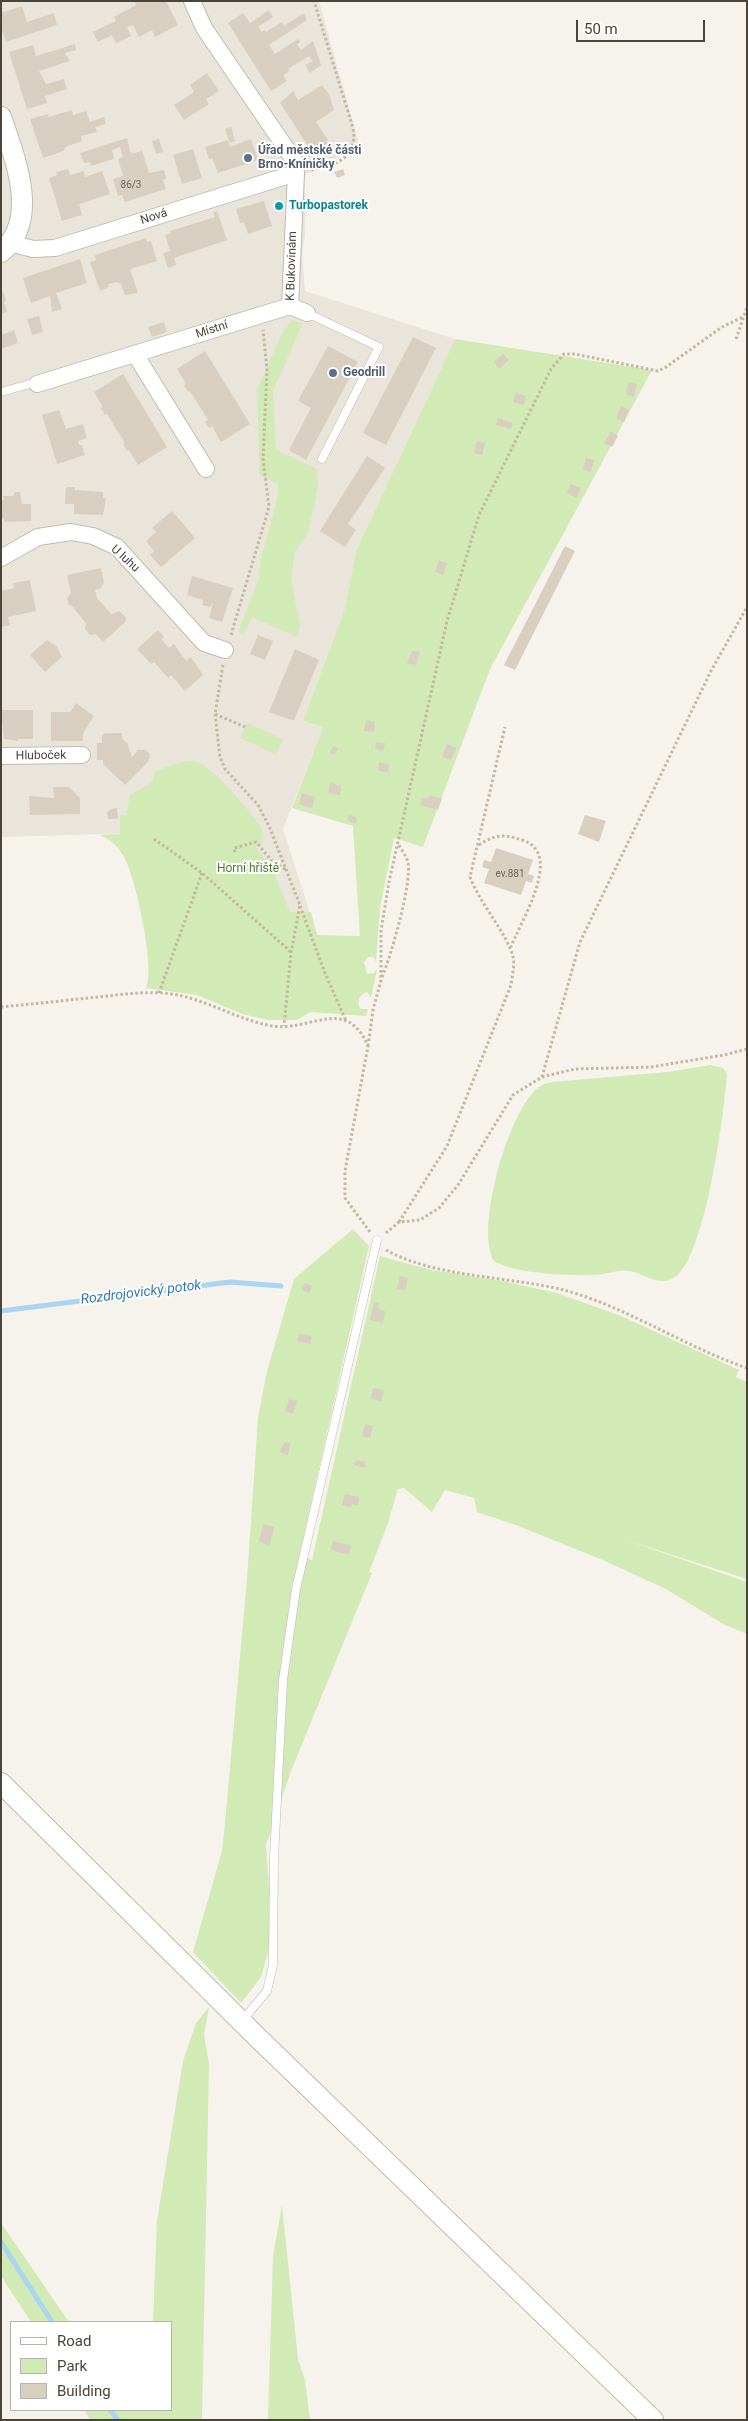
<!DOCTYPE html>
<meta charset="utf-8">
<style>
body{margin:0}
#map{position:relative;width:748px;height:2421px;overflow:hidden;background:#f6f3ec;font-family:Roboto,sans-serif}
canvas{display:block}
.frame{position:absolute;inset:0;border:2px solid #4b4439;pointer-events:none}
.legend{position:absolute;left:10px;top:2321px;width:162px;height:90px;box-sizing:border-box;background:#fff;border:1px solid #b7b4b0;margin:0;padding:6px 9px;list-style:none;font-size:15px;color:#4b4439}
.legend li{display:flex;align-items:center;gap:10px;height:25px}
.legend b{width:25px;border:1px solid #b7b4b0}
.scale{position:absolute;left:576px;top:20px;width:129px;height:22px;box-sizing:border-box;border:2px solid #4b4439;border-top:0;padding-left:6px;font-size:15px;line-height:18px;white-space:nowrap;color:#4b4439;-webkit-text-stroke:4px #fff;paint-order:stroke}
</style>
<div id="map">
<canvas width="748" height="2421"></canvas>
<div class="frame"></div>
<ul class="legend">
<li><b style="height:6px;background:#fff"></b>Road</li>
<li><b style="height:14px;background:#d2eab5"></b>Park</li>
<li><b style="height:14px;background:#d8cfc1"></b>Building</li>
</ul>
<div class="scale">50 m</div>
</div>
<script>
const g = document.querySelector('canvas').getContext('2d');
g.lineJoin = 'round';
function paint(path, color) { g.fillStyle = color; g.fill(path, 'evenodd'); }
function stroke(path, color, width, dash) { g.strokeStyle = color; g.lineWidth = width; g.lineCap = dash ? 'butt' : 'round'; g.setLineDash(dash || []); g.stroke(path); }
function write(font, color, halo, rows, align = 'center') {
  g.font = font + ' Roboto,sans-serif'; g.lineWidth = 4; g.setLineDash([]); g.textBaseline = 'middle'; g.strokeStyle = halo; g.fillStyle = color; for (const [text, x, y, turn = 0] of rows) {
    g.save(); g.translate(x, y); g.rotate((+turn || 0) * Math.PI / 180); g.textAlign = isNaN(turn) ? turn : align; if (halo) g.strokeText(text, 0, 0); g.fillText(text, 0, 0); g.restore();
  }
}
paint(new Path2D(`
 M1,1H319L359,144L305,175V236L302,253L305,291L455,339L356,551L345,608L303,721L323,727L283,829L317,935L306,914L256,908L212,858L140,833L1,837Z`), '#eae5da');
paint(new Path2D(`
 M292,320L303,323L273,391L276,450L317,469L318,487L308,533L295,551L291,579L300,626L297,637L252,617L244,634L238,632L259,578L261,559L278,495V484L260,476L257,389L282,334Z
 M455,339L652,370L490,669L423,847L394,838L380,908L376,962L374,957H368L364,962L367,974L374,973L377,969L371,998L367,992C359,995 358,999 359,1007L362,1009H368L366,1016L310,1012L297,1020H268L242,1014L197,995L146,988C156,970 135,875 124,857C118,846 110,839 99,835L120,834V815H126L130,795L152,782L156,771C168,767 184,759 197,762C210,765 254,814 261,828C263,832 263,838 263,843L255,846L273,871L290,912H311L317,935L360,936L353,826L292,808L323,727L303,721L345,608L356,551Z
 M247,723L283,739L276,754L240,738Z
 M710,1065L723,1068L727,1074C724,1112 705,1264 672,1279C656,1286 644,1273 629,1271C618,1269 606,1275 595,1275C571,1276 514,1274 494,1261C474,1230 510,1102 542,1085C545,1083 549,1083 553,1082L668,1072Z
 M353,1229L369,1246L299,1557L312,1560L380,1256L431,1270L502,1281L557,1293L621,1316L739,1370L736,1377L747,1382V1579L620,1538L747,1582V1634L723,1624L666,1589L605,1561L516,1525L477,1512L474,1498L445,1490L432,1512L404,1488L398,1489L387,1526L369,1572L372,1573L291,1771L266,1845L270,1900V1945L261,1977L241,2003L193,1952L222,1851L225,1823L247,1579L258,1418L267,1371L294,1279Z
 M209,2007L204,2035L209,2064L202,2420H90L84,2410H171V2322H153L157,2221L183,2061L196,2023Z
 M282,2205L298,2359L305,2380L310,2420H268L273,2256Z
 M1,2223L69,2322H31L1,2276Z`), '#d2eab5');
stroke(new Path2D(`
 M1,1311L230,1282L281,1286
 M1,2242L52,2322
 M110,2410L118,2420`), '#a9d4f2', 5);
paint(new Path2D(`
 M134,1H166L178,25L155,37L152,30L139,37L133,25L127,27L131,36L116,43L112,35L98,42L93,32L116,21L114,17L136,5Z
 M22,6L27,22L54,13L57,25L6,42L1,27V13Z
 M269,10L273,17L258,27L262,32L265,30L266,32L282,22L288,31L285,25L304,13L307,20L269,45L275,54L298,39L300,42L297,44L301,50L313,41L321,65L310,73L305,65L313,61L309,56L288,69L290,71L283,75L287,81L271,91L228,23L243,13L250,23Z
 M75,44L76,50L65,53L70,61L39,71L46,84L64,79L67,89L45,96L47,103L27,109L9,52L33,45L36,56Z
 M207,73L219,91L206,99L209,104L184,120L174,105L194,92L190,85Z
 M322,85L329,94L334,110L316,122L328,140L326,141L331,153L316,158L280,103L293,91L298,100Z
 M72,110L73,115L86,111L90,122L104,117L106,124L95,127L97,132L81,136L82,141L65,147L64,151L43,158L30,119L48,114L49,117Z
 M231,127L235,141L230,143L225,129Z
 M127,138L131,154L142,151L149,173L164,170L166,179L163,180L166,189L125,202L122,195L118,196L113,179L123,176L118,159L123,157L120,147L112,150L114,159L91,166L90,162L84,163L80,153Z
 M159,139L163,152L156,154L152,141Z
 M251,139L258,160L218,173L212,158L209,159L205,147L228,140L230,147Z
 M193,149L202,178L182,184L173,155Z
 M68,169L70,175L84,171L85,177L102,171L110,194L79,204L82,215L62,221L49,178L57,175L56,172Z
 M343,169L345,175L337,178L334,172Z
 M264,201L272,226L248,234L244,222L240,223L236,209Z
 M217,211L227,240L174,258L176,265L168,268L163,253L170,251L165,235L171,233L170,231L215,217L213,212Z
 M146,238L147,242L151,241L157,261L130,269L138,293L125,295L121,284L117,282L108,284L109,287L100,291L90,262L96,260L95,255Z
 M80,259L87,283L56,293L62,309L52,312L50,296L31,303L23,278Z
 M1,292H3L6,300L4,302L7,312L1,314Z
 M39,316L43,332L32,335L27,319Z
 M164,322L167,332L152,337L148,327Z
 M14,330L18,343L1,349V335Z
 M413,337L436,348L386,445L363,433Z
 M328,346L358,362L306,460L289,450L311,408L298,401Z
 M205,351L250,424L221,442L212,426L209,428L205,421L208,420L190,391L188,392L184,385L186,384L177,369Z
 M503,354L509,360L499,369L494,362Z
 M123,374L167,447L138,465L129,450L127,451L123,444L125,443L107,414L105,415L101,408L103,407L94,392Z
 M629,382L637,384L634,397L626,394Z
 M515,393L526,396L524,405L513,402Z
 M621,406L629,410L624,422L616,419Z
 M59,410L66,429L83,424L87,438L78,441L79,445H82L85,455L57,464L42,415Z
 M498,418L513,423L511,429L496,425Z
 M611,431L618,436L612,447L604,443Z
 M477,441L485,443L482,455L474,453Z
 M367,456L385,468L348,524L356,530L345,547L320,531Z
 M586,458L594,460L591,472L583,470Z
 M571,484L581,488L577,498L567,493Z
 M66,487H75V490L103,492V498H106L103,515L74,514V504H65Z
 M15,492H20L22,504H31V521L4,522V518H1V500H4L3,496H13Z
 M172,511L195,538L161,567L150,555L154,551L146,541L156,532L152,528Z
 M565,546L575,551L515,670L504,665Z
 M439,560L447,563L443,575L435,572Z
 M101,568L104,582L100,589L95,590L97,598L111,614L120,611L126,618L125,622L103,642L96,634L90,635L85,629L86,623L71,605L69,606L67,598L71,594L67,575Z
 M192,576L233,588L222,622L209,618L213,603L210,607L202,605L203,600L187,595Z
 M30,580L36,611L8,617L10,625L1,627V591L14,588L13,583Z
 M158,630L164,637L161,639L169,648L174,644L186,661L191,657L203,675L185,691L171,675L168,678L154,662L151,664L137,649Z
 M258,635L273,641L265,660L250,654Z
 M47,640L57,647L62,657L45,672L30,655Z
 M295,649L319,660L294,720H291L269,712Z
 M412,651L420,652L415,665L407,663Z
 M76,703L94,716L83,733V741H51V712H70Z
 M1,710H33V739H18V741L4,739Z
 M366,720L375,722L374,732L364,731Z
 M105,733H122V738L127,743L132,757L138,750H145L150,754L149,761L125,785L103,764V760H97V743H102V736Z
 M376,742L385,743L383,751L375,749Z
 M447,744L456,748L451,760L442,757Z
 M333,746L338,748L335,755L330,753Z
 M379,762L389,764L388,772L378,771Z
 M330,783L341,786L340,795L328,793Z
 M53,787H69L80,798V814L30,815L29,796L54,798Z
 M302,793L315,797L312,808L299,804Z
 M429,796L442,798L438,810L420,805L422,798L428,799Z
 M117,808L118,819H108L107,812L111,809Z
 M349,815L357,818L356,823L347,821Z
 M585,815L606,821L599,842L578,834Z
 M496,848L533,860L528,874L534,876L532,883L526,881L521,895L484,883L489,869L482,867L484,860L491,862Z
 M400,1276L408,1278L405,1291L397,1289Z
 M305,1283L312,1286L309,1293L302,1290Z
 M374,1302L379,1303L378,1309L385,1311L383,1323L370,1320Z
 M299,1333L312,1336L310,1344L297,1341Z
 M373,1388L384,1390L381,1401L371,1399Z
 M289,1399L297,1401L293,1414L285,1411Z
 M365,1424L373,1426L370,1438L362,1436Z
 M285,1442L290,1443L288,1455L279,1452Z
 M356,1460L366,1462L365,1468L354,1465Z
 M345,1494L359,1497L358,1505L352,1504L351,1507L342,1505Z
 M263,1524L274,1527L270,1545L259,1542Z
 M333,1541L351,1545L349,1555L331,1550Z`), '#d8cfc1');
const service = new Path2D(`
 M307,313L379,347L322,459
 M1,392L33,383L37,384
 M242,2021L267,1991L273,1965L274,1858L283,1680L296,1589L377,1240`);
const minor = new Path2D(`
 M192,1L204,28L294,160L296,173L290,306
 M10,243L33,249L55,248L296,173
 M290,306L307,313
 M135,354L206,469
 M37,384L290,306
 M1,558L38,537L71,532L93,536L117,547L204,643L225,650
 M1,756L82,755`);
const tertiary = new Path2D(`
 M1,117C14,156 41,220 1,252
 M1,1783L257,2037L653,2420`);
stroke(service, '#c2bbae', 9);
stroke(minor, '#c2bbae', 18);
stroke(tertiary, '#c2bbae', 22);
stroke(new Path2D(`
 M311,170C337,164 358,159 353,128L314,1
 M736,339L747,307
 M231,635L269,507L263,459L267,370L263,330
 M223,665L215,714L245,727
 M215,714L220,757L225,769L258,805L269,826L300,905L291,953L284,1026
 M154,839L202,873L291,952
 M479,845C496,834 503,834 522,840C565,853 520,922 511,947
 M235,852L234,848L256,842L271,860L286,870
 M300,906L325,973L346,1021
 M382,977C391,956 412,883 408,863C407,856 400,848 397,842
 M159,993L202,873
 M1,1007C34,1004 67,1000 99,997C126,994 152,990 178,995C211,1002 239,1020 272,1026C310,1032 346,995 368,1046L345,1171V1198L370,1232
 M368,1046L373,1010L381,980V931L389,882L447,621L479,515L551,369L564,354H575L658,371L666,367L722,327L743,317
 M542,1077L580,942L711,671L747,607
 M399,1222L447,1146L511,985C512,976 515,965 513,957C507,933 480,904 470,877L505,727
 M386,1233L399,1222L420,1220L439,1208L458,1185L513,1095L542,1077L575,1069L651,1067L724,1055L747,1049
 M386,1250C437,1278 508,1276 564,1290C627,1307 685,1347 747,1368`), '#c4b79f', 3, [2.5, 2.5]);
stroke(service, '#fff', 8);
stroke(minor, '#fff', 16);
stroke(tertiary, '#fff', 20);
for (const [x, y, r, color] of [
 [248,158,5,"#5c6f8a"],
 [279,206,5,"#0f9aa8"],
 [333,373,5,"#5c6f8a"]
]) { const dot = new Path2D(); dot.arc(x, y, r, 0, 2 * Math.PI); g.fillStyle = color; g.fill(dot); stroke(dot, '#fff', 2); }
write('10px', '#6e675b', null, [
 ["86/3",131,185],
 ["ev.881",510,874]
]);
write('bold 12px', '#4e5e75', '#fff', [
 ["Úřad městské části",258,151],
 ["Brno-Kníničky",258,165],
 ["Geodrill",343,373]
], 'left');
write('bold 12px', '#0d838f', '#fff', [
 ["Turbopastorek",289,206]
], 'left');
write('12px', '#4b4439', '#fff', [
 ["Nová",154,217,-17],
 ["K Bukovinám",292,266,-88],
 ["Místní",212,330,-18],
 ["U luhu",125,559,42],
 ["Hluboček",41,756,-1]
]);
write('12px', '#4a7f2a', '#fff', [
 ["Horní hřiště",248,869]
]);
write('italic 14px', '#2e7ab2', '#fff', [
 ["Rozdrojovický potok",141,1293,-7]
]);
</script>
